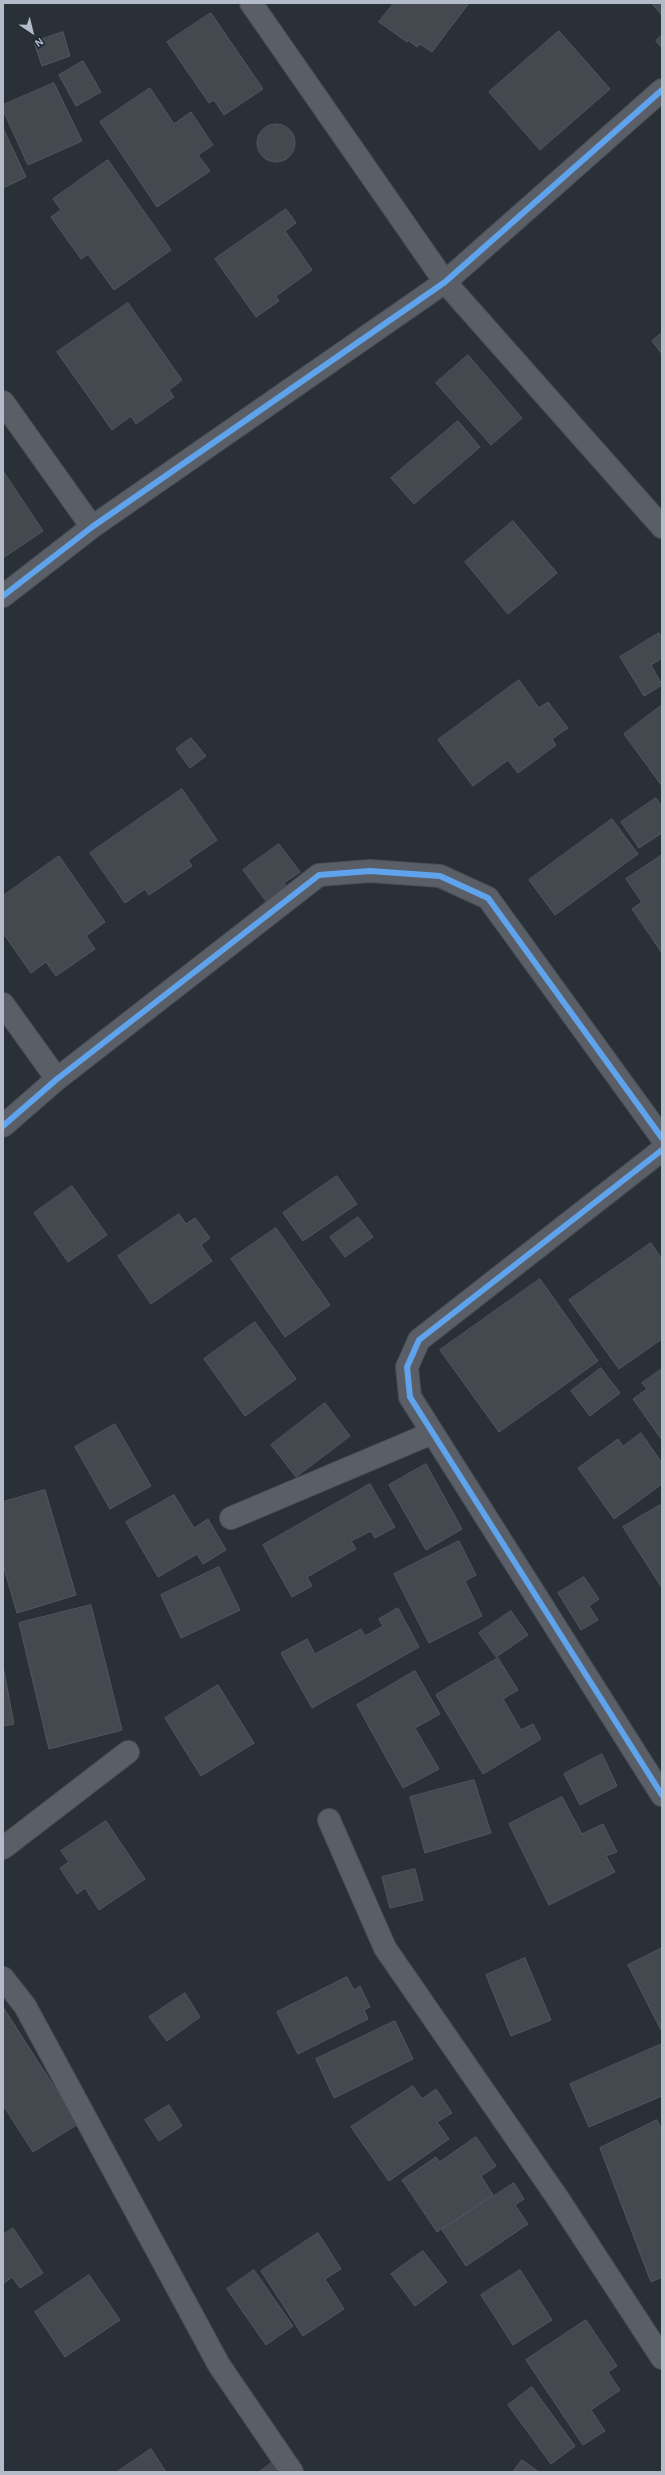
<!DOCTYPE html>
<style>
body{margin:0}
#map{position:relative;width:665px;height:2475px;overflow:hidden;background:#2a3038;font-family:"Alegreya Sans",sans-serif}
canvas{display:block}
.frame{position:absolute;inset:0;border:4px solid #b4bcc9;pointer-events:none}
.north{position:absolute;left:12px;top:12px;width:40px;height:40px;-webkit-text-stroke:3px #1d2633;paint-order:stroke;rotate:145deg;font-size:11px;font-weight:700;line-height:16px;text-align:center;color:#b4bcc9}
.north::after{content:'';display:block;margin:auto;width:14px;height:18px;background:#b4bcc9;clip-path:polygon(50% 0,100% 100%,50% 72%,0 100%)}
</style>
<div id="map">
<canvas width="665" height="2475"></canvas>
<div class="frame"></div>
<div class="north">N</div>
</div>
<script>
const g = document.querySelector('canvas').getContext('2d');
g.lineJoin = 'round';
function paint(path, color) { g.fillStyle = color; g.fill(path, 'evenodd'); }
function stroke(path, color, width, dash) { g.strokeStyle = color; g.lineWidth = width; g.lineCap = dash ? 'butt' : 'round'; g.setLineDash(dash || []); g.stroke(path); }
const building = new Path2D(`
 M394,3H469L432,52L420,44L417,47L408,40L407,42L379,22Z
 M652,3H662V15Z
 M211,13L263,89L224,115L214,100L209,103L167,42Z
 M559,31L610,89L540,150L489,92Z
 M63,32L70,56L42,66L34,42Z
 M662,35V48L656,41Z
 M83,61L101,92L76,106L59,75Z
 M54,83L82,141L28,165L3,110V105Z
 M150,88L174,124L191,112L213,145L198,155L210,171L157,207L100,122Z
 M257 143a19 19 0 1 1 38 0a19 19 0 1 1-38 0Z
 M3,128L26,177L3,188Z
 M108,160L171,250L114,290L88,254L81,259L51,217L61,210L53,199Z
 M286,209L296,223L285,231L312,270L276,296L279,301L256,317L215,259Z
 M128,303L182,380L169,390L174,397L136,424L131,416L112,430L57,352Z
 M662,333V354L652,341Z
 M468,355L522,418L491,445L436,383Z
 M458,421L480,447L414,504L391,478Z
 M3,471L43,531L3,558Z
 M513,521L557,573L508,614L465,562Z
 M659,633L662,637V658L651,665L662,685L644,696L620,657Z
 M519,680L539,708L548,702L568,728L552,739L556,745L518,773L508,760L473,786L438,740Z
 M662,705V786L624,734Z
 M191,738L206,756L190,768L176,749Z
 M182,789L217,840L188,860L192,866L149,895L145,889L125,903L90,853Z
 M656,798L662,807V833L639,848L621,822Z
 M612,819L638,854L555,915L529,880Z
 M279,844L300,872L284,883L291,893L271,908L243,870Z
 M662,855V953L632,909L642,902L626,879Z
 M59,856L105,922L86,936L95,949L56,976L46,962L31,973L3,933V896Z
 M337,1176L357,1204L303,1241L283,1213Z
 M72,1186L107,1235L68,1262L34,1213Z
 M179,1214L186,1224L195,1218L210,1238L201,1245L212,1261L151,1304L118,1256Z
 M358,1217L373,1237L345,1257L330,1237Z
 M276,1228L330,1305L285,1337L231,1259Z
 M651,1243L662,1259V1339L619,1369L569,1300Z
 M540,1279L598,1361L499,1432L440,1350Z
 M255,1322L296,1379L245,1416L204,1359Z
 M601,1368L620,1393L590,1416L571,1391Z
 M662,1369V1440L633,1399L647,1389L642,1383Z
 M325,1403L350,1436L296,1477L271,1445Z
 M115,1424L151,1486L110,1509L75,1447Z
 M641,1433L662,1463V1484L614,1519L578,1468L618,1439L623,1446Z
 M426,1464L462,1529L426,1550L389,1485Z
 M370,1484L395,1527L375,1538L371,1531L351,1541L356,1549L307,1577L312,1586L292,1597L263,1545Z
 M45,1490L76,1595L17,1613L3,1565V1502Z
 M174,1495L194,1528L208,1519L226,1550L203,1564L197,1554L158,1577L126,1522Z
 M660,1505L662,1508V1588L623,1527Z
 M459,1541L476,1575L465,1581L482,1616L429,1643L394,1574Z
 M219,1567L240,1610L181,1638L161,1595Z
 M584,1577L599,1599L589,1606L598,1620L581,1630L558,1593Z
 M91,1605L122,1730L49,1749L19,1623Z
 M398,1608L419,1647L312,1708L281,1653L307,1639L315,1654L361,1629L365,1636L383,1626L379,1619Z
 M511,1611L528,1635L496,1657L479,1633Z
 M498,1658L518,1690L503,1699L521,1730L533,1724L541,1739L483,1774L436,1695Z
 M3,1666L14,1724L3,1726Z
 M415,1671L440,1714L415,1728L439,1769L403,1788L357,1705Z
 M218,1685L254,1743L201,1776L165,1718Z
 M602,1754L617,1786L580,1805L564,1774Z
 M474,1780L491,1833L425,1853L410,1797Z
 M562,1797L582,1834L603,1824L617,1852L606,1856L615,1872L549,1905L509,1824Z
 M106,1821L145,1879L99,1910L85,1888L77,1894L60,1868L69,1862L61,1851Z
 M415,1869L423,1900L390,1908L382,1877Z
 M662,1948V2032L628,1965Z
 M525,1958L551,2020L511,2036L486,1975Z
 M347,1977L354,1990L360,1986L370,2007L364,2010L368,2019L298,2054L277,2012Z
 M185,1993L200,2017L167,2041L149,2017Z
 M3,2007L78,2124L33,2152L3,2105Z
 M395,2021L413,2059L334,2098L316,2059Z
 M662,2044V2096L589,2127L570,2084Z
 M413,2086L422,2099L436,2089L452,2113L437,2122L449,2139L389,2181L351,2127Z
 M169,2105L182,2126L159,2141L145,2120Z
 M657,2120L662,2131V2277L651,2282L600,2148Z
 M476,2137L496,2166L481,2176L493,2195L437,2232L402,2180L436,2157L439,2162Z
 M514,2183L524,2199L515,2205L528,2224L466,2266L442,2230Z
 M13,2228L43,2273L20,2288L12,2277L3,2284V2235Z
 M318,2233L341,2269L325,2279L344,2309L303,2336L261,2271Z
 M423,2251L447,2282L415,2306L391,2274Z
 M254,2270L293,2326L266,2345L227,2289Z
 M520,2270L552,2320L513,2345L481,2295Z
 M89,2275L120,2320L65,2357L35,2312Z
 M586,2320L617,2366L608,2372L620,2390L591,2410L605,2431L583,2445L526,2360Z
 M532,2387L575,2446L551,2464L508,2405Z
 M151,2449L166,2472H117Z
 M522,2460L539,2472H513Z
 M273,2462L279,2472H259Z`);
paint(building, '#444950');
stroke(building, '#52575f', 1);
const minor = new Path2D(`
 M251,3L445,282L662,527
 M3,402L92,527
 M3,596L92,527L445,282L662,90
 M3,1004L57,1079
 M3,1126L57,1079L319,875L370,871L440,876L488,898L662,1138
 M662,1150L419,1340L407,1367L410,1397L662,1795
 M231,1518L432,1433
 M329,1820L385,1948L559,2200L662,2358
 M3,1848L128,1752
 M3,1978L25,2006L219,2365L292,2472`);
stroke(minor, '#484c53', 24);
stroke(minor, '#5a5e66', 22);
stroke(new Path2D(`
 M3,596L92,527L445,282L662,90
 M3,1126L57,1079L319,875L370,871L440,876L488,898L662,1138
 M662,1150L419,1340L407,1367L410,1397L662,1795`), '#60a3ed', 6);
</script>
